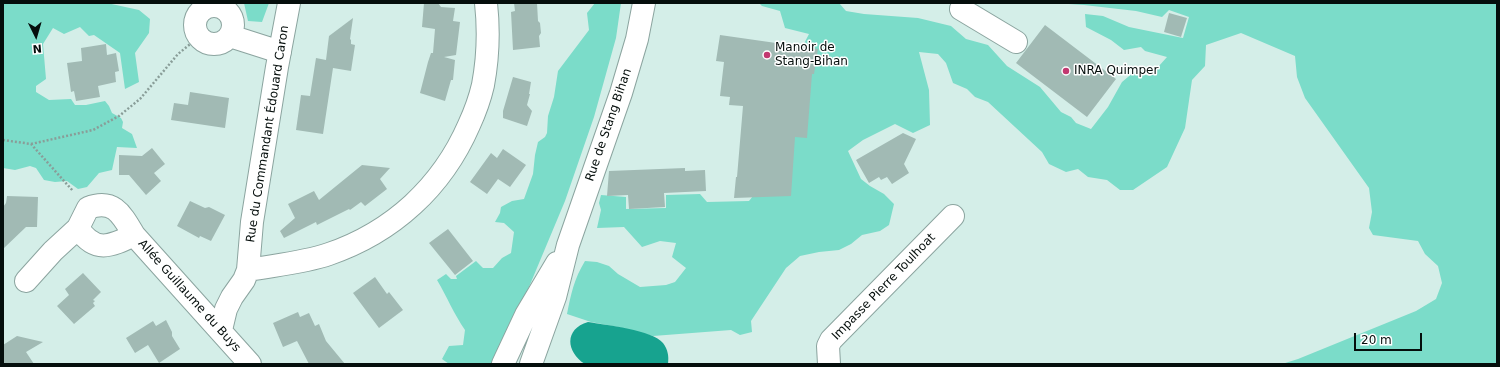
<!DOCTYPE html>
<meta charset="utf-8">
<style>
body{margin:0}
#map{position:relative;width:1500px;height:367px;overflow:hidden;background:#d4eee8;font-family:"DejaVu Sans",sans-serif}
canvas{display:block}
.frame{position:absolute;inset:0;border:4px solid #050e0c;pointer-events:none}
.north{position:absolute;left:16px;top:16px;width:40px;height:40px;-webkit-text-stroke:3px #fff;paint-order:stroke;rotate:175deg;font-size:11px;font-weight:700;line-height:16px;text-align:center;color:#050e0c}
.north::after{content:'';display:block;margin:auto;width:14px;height:18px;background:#050e0c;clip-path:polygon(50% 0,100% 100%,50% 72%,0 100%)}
.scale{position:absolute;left:1354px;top:333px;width:68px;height:18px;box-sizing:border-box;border:2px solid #050e0c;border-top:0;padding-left:5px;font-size:12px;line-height:14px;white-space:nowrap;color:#050e0c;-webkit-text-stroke:3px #fff;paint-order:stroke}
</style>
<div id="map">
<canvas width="1500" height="367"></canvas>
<div class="frame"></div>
<div class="north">N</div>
<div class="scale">20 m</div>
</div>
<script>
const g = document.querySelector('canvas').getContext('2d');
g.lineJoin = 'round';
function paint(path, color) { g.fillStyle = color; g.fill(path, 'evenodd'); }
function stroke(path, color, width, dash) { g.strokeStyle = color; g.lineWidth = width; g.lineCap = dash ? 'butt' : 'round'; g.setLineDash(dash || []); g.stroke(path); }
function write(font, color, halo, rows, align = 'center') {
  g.font = font + ' "DejaVu Sans",sans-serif'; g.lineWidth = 3; g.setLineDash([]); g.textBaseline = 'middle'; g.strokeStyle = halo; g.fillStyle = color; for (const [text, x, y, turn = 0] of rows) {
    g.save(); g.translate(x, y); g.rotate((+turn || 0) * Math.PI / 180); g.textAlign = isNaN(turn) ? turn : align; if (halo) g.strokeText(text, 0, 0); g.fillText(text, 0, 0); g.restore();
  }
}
paint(new Path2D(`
 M3,3H107L139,10L150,19L149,33L135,53L139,82L125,89L120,53L94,35L89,36L80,27L64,34L53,28L43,44L46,79L36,86V92L49,100L71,99L75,105H86L105,101L109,106L112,113L121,118L123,122L122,128L132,134L137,148L117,147L112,170L99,173L87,187L78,189L67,181L55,182L44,180L36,168L30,166L15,170L3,168Z
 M244,3H269L262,22L248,21Z
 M595,3H621L616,38L594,117L565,201L516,318L491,364H449L442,359L449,346L463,345L465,330C454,314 447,297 437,280L446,274L451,279H457L456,276L476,261L483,268H493L502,258L511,253L514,232L504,223L495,222L500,213L501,207L512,201L524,199L533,174L535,155L538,142L545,137L547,133L548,116L554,97L558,71L589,30L587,13Z
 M759,3H839L846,11L864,14L918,18L951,26L966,39L988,45L1007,66L1040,87L1061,112L1071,117L1076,123L1091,129L1108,107L1122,82L1134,72L1150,76L1167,57L1145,51L1141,47L1124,50L1111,40L1086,27L1085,14L1103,16L1129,27L1183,38L1189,17L1169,10L1162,17L1136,11L1084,5L1053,3H1497V364H1282L1298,359L1416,311L1436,299L1442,283L1438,266L1425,254L1418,241L1373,235L1369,228L1372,212L1369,188L1305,98L1297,77L1295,56L1241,33L1206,45L1205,66L1192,80L1185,128L1167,167L1133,190H1120L1107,180L1088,177L1078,169L1066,172L1049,164L1042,152L988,102L975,97L967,89L953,83L946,63L938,54L919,52L929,90L930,125L913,133L895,124L863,140L848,151L861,179L870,186L884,194L894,204L889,225L880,231L862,235L851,244L839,250L819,252L800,256L786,268L751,321L752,332L740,335L731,330L653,336L618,327L591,322L567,314C571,294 574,279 585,261L597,262L609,266L618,274L640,287L666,285L675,282L686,268L672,257L676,243L660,241L642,247L624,227L597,228L601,210L599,203L601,195L626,197V209L666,208V195L700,194L707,202L749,201L761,186L795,61L809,34L785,28L780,11L762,6Z`), '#7bdcc9');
paint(new Path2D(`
 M588,322C605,325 653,330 663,343C668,350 669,356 668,364H585C566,352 564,329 588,322Z`), '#17a38f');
paint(new Path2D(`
 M424,3H438L441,7L455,8L453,21L460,22L456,55L444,57L455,60L453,80H451L445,101L420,93L428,62L431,53H433L435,29L422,27Z
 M514,3H537L538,21L540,23L541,33L539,36L540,47L513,50L511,12L515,11Z
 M1169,13L1187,18L1181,37L1164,32Z
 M353,18L350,39L351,40V44L355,45L351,71L333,68L323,134L296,130L301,95L310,96L316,58L326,60L329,36Z
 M1045,25L1116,79L1087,117L1016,63Z
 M720,35L818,49L814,74H812L807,138L795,137L791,196L734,198L736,177H737L743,106L729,105L730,97L720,96L724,62L716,61Z
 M106,44L107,55L116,53L119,71L115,72L116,82L98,86L100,97L76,101L74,91L71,92L67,63L82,61L81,48Z
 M513,77L531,82L529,94H530L527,105L532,111L527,126L503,118V111Z
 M190,92L229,98L225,128L171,120L174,103L188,105Z
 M903,133L916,139L904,164L909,173L892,184L887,177L881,180L879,177L869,183L856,160Z
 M152,148L165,164L154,173L161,181L146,195L129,175H119V155L142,156Z
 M503,149L526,165L510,187L498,179L487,194L470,182L491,153L497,158Z
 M362,165L390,168L380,179L387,189L365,206L361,202L350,210L349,209L317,225L316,222L284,238L280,231L295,218L288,204L314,191L319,200Z
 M685,168V171L705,170L706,191L664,193L665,207L629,209L628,195L607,196L609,171Z
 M7,196L38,197L37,227H26L3,249V207L6,203Z
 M190,201L205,208L209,207L225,215L211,241L200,236L199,238L177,226Z
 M448,229L473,261L455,275L429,243Z
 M83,273L101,292L93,300L95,301L93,303L95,306L74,324L57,306L69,295L65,289Z
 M375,277L387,294L389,292L403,310L379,328L353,293Z
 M298,312L300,317L309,313L315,326L319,324L326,341L345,364H309L297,341L283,347L273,323Z
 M166,320L172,332V336L180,349L159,363L148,345L135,353L126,338L153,321L156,326Z
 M17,336L43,342L26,352L34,364H3V345Z`), '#a1bab4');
const minor = new Path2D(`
 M195 25a19 19 0 1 1 38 0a19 19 0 1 1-38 0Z
 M961,9L1016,42
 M230,36L280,52
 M78,228C95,254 111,246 134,235
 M248,270C275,265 303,263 329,254C393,232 442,187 469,125C475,112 480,98 483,85C488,58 489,30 486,3
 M26,281L53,251L78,228L88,208C114,198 122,215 134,235L250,364
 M221,330L226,309L232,297L244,280L248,270L252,222L277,67L289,3
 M503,364L526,315L557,263
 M531,364L555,297L568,245L621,93L637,39L644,3
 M829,364L828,346L831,340L953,216`);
stroke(minor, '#8ba49f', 24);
stroke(new Path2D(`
 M211,3L212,6
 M3,140L31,144L73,191
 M31,144L93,130L119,116L140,99L178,54L199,37`), '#899d98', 2.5, [2, 2]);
stroke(minor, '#fff', 22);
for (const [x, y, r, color] of [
 [767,55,4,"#c23870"],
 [1066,71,4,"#c23870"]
]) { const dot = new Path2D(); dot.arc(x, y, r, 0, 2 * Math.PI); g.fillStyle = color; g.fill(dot); stroke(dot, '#fff', 1.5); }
write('12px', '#050e0c', '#fff', [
 ["Manoir de",775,48],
 ["Stang-Bihan",775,62],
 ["INRA Quimper",1074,71]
], 'left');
write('12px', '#050e0c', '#fff', [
 ["Rue de Stang Bihan",609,125,-71],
 ["Rue du Commandant Édouard Caron",268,134,-81],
 ["Impasse Pierre Toulhoat",884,287,-46],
 ["Allée Guillaume du Buys",189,296,48]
]);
</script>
